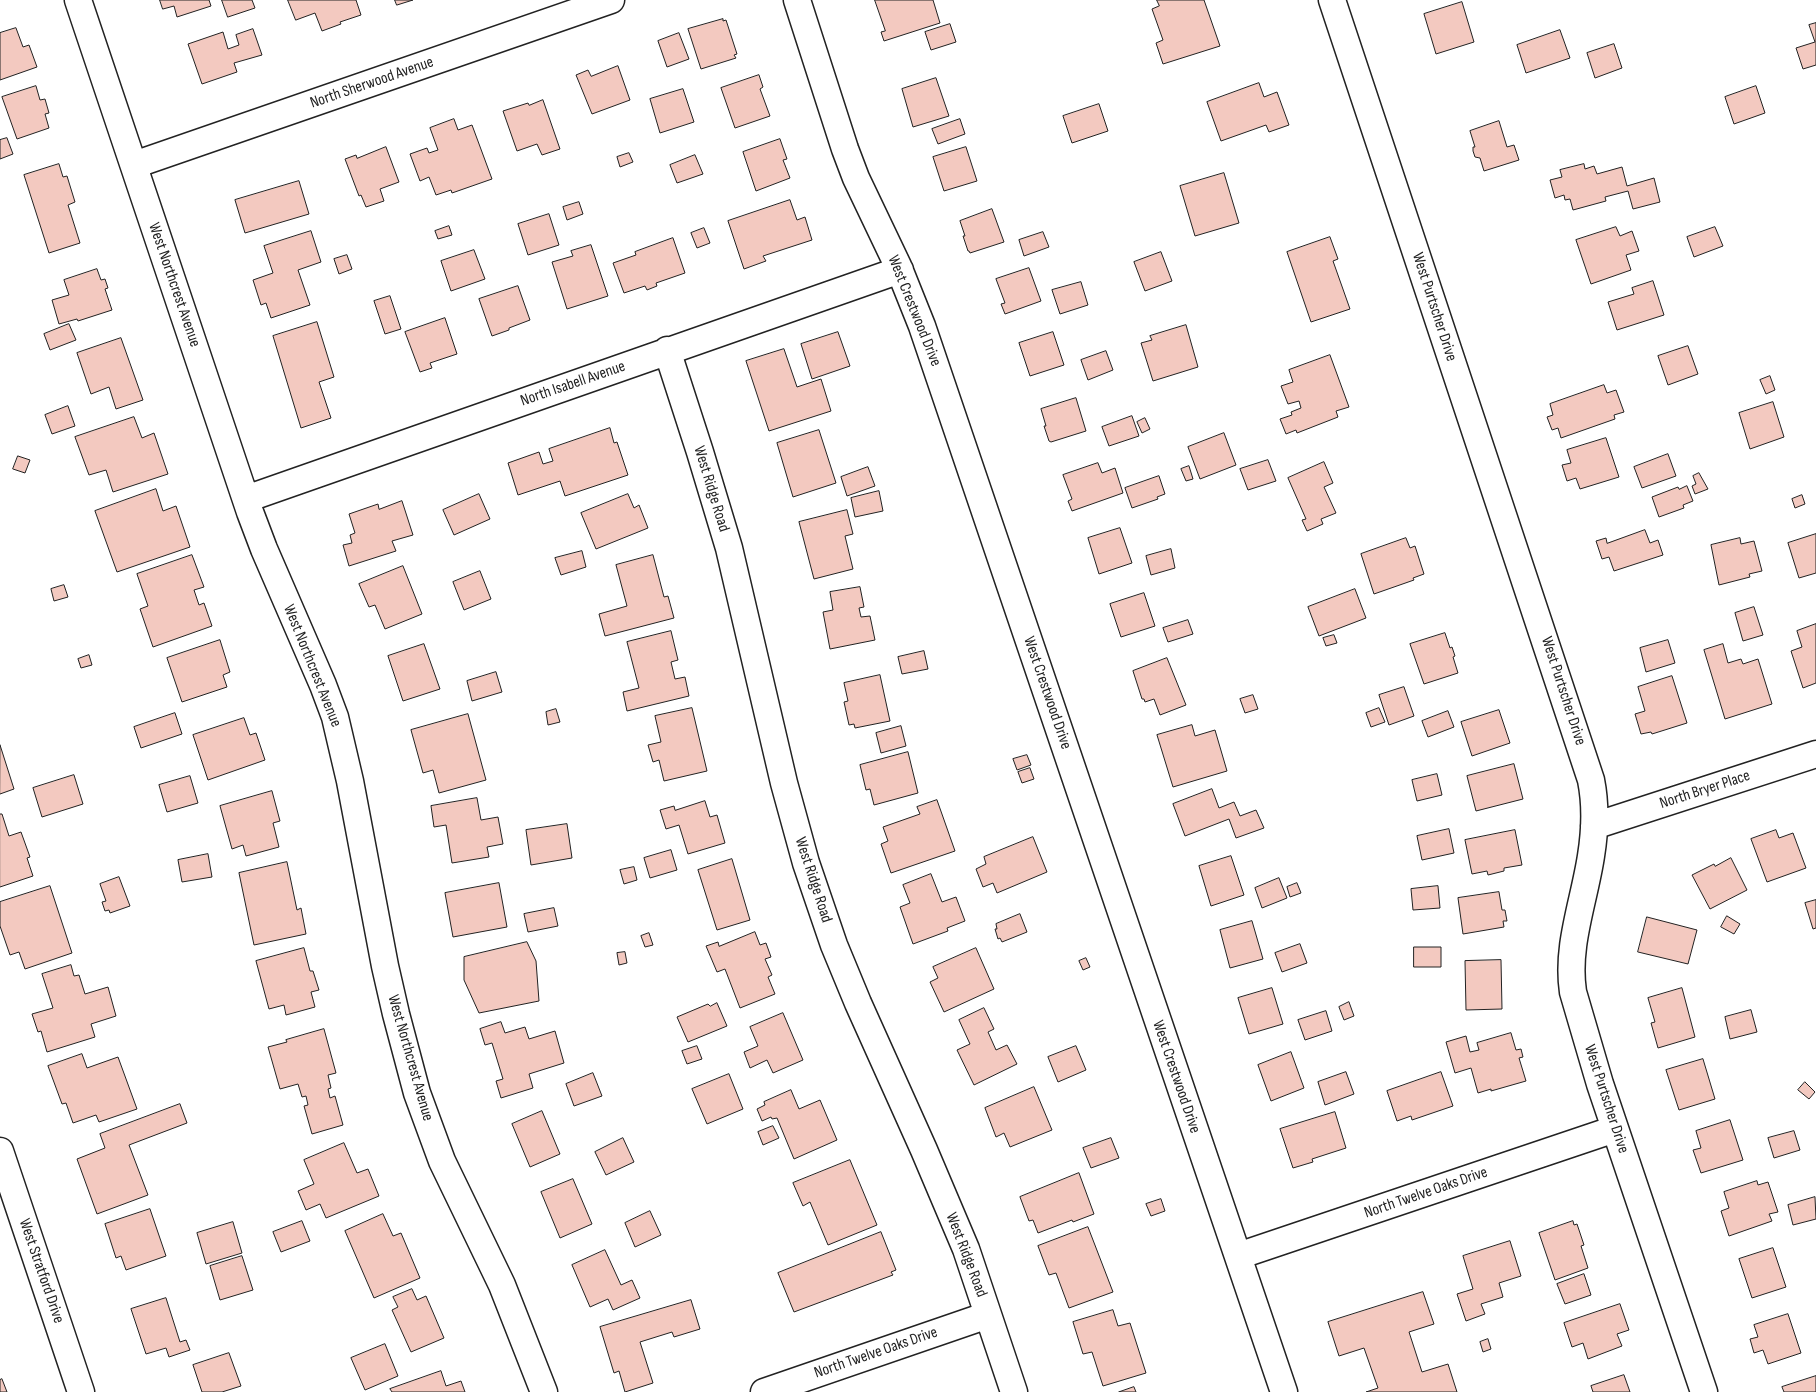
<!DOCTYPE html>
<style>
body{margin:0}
canvas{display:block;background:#fff}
</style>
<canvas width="1816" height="1392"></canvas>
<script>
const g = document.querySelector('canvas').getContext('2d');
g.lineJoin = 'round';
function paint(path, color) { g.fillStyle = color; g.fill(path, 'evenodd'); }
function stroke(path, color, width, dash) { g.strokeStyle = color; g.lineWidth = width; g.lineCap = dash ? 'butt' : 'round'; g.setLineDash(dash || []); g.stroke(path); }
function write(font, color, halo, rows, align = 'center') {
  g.font = font + ' "Sofia Sans Condensed",sans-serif'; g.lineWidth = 4; g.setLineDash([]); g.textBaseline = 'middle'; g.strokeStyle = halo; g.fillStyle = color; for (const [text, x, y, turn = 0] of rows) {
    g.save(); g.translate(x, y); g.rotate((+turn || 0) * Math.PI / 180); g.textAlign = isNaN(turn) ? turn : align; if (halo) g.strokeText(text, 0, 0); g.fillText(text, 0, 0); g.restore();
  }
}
const building = new Path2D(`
 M160,0H209L211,6L177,17L174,6L163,9Z
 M222,0H252L255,8L228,17Z
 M288,0H356L361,15L340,22L341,24L322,31L315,13L296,20Z
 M395,0H413L397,5Z
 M875,0H933L940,23L884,41L881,32L885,31Z
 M1157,0H1204L1220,46L1163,64L1156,43L1163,40L1152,9L1159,6Z
 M1462,2L1474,42L1436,54L1424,14Z
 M723,19V21L726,20L737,54L734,55L736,58L701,69L688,29Z
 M1816,23V65L1803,69L1796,48L1815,42L1809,25Z
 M950,24L956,42L931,50L925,32Z
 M16,28L23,47L29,45L37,67L0,80V33Z
 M253,29L262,55L234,63L237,72L202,84L188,44L223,32L228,49L239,45L236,35Z
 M1560,30L1570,58L1526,73L1517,45Z
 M679,33L689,59L667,67L658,41Z
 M1614,44L1622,68L1595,78L1587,53Z
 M618,66L630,100L592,114L576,75L588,70L591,76Z
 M759,75L763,87L760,89L770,116L735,128L721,88Z
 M936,78L949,116L913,127L902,89Z
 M1259,83L1264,97L1277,92L1289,125L1269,132L1266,125L1221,141L1207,102Z
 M36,86L40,100L45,99L49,113L45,114L49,128L17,139L2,97Z
 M1756,86L1765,113L1734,124L1725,97Z
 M683,89L694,122L660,133L650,99Z
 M543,100L560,149L542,155L537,144L517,151L503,111L528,103L529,105Z
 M1099,104L1108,131L1072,143L1063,116Z
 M454,119L458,130L472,125L492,179L452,193L451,190L436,195L429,177L420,181L410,154L427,148L429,153L438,150L430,128Z
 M960,119L965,134L938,144L932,129Z
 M1499,121L1507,147L1514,145L1519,160L1484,171L1480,158L1475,157L1473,151V147H1475L1470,131Z
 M7,138L13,154L0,159V140Z
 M780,139L787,159L783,160L790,178L756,191L743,152Z
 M386,147L399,182L380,189L384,201L366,207L361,195L359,196L345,159L356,155L357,158Z
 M966,147L977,181L944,191L933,157Z
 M629,153L633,162L620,167L617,157Z
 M695,155L703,174L677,183L670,165Z
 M59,164L63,177L67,176L75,202L68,205L80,243L49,253L24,175Z
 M1584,164L1585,169L1594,166L1597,174L1622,167L1627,186L1654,178L1660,202L1633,209L1628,191L1605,197L1606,201L1573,210L1570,199L1565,200L1564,195L1555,198L1550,180L1562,177L1560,170Z
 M1224,173L1239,223L1195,236L1180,186Z
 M299,181L309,214L245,233L235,200Z
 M790,200L797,220L805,217L812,240L763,256L766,261L744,269L728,221Z
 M579,202L583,214L567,220L563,207Z
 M992,209L1004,242L970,253L969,251H968L963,236H965L960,221Z
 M549,214L559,245L528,255L518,224Z
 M449,226L452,235L438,239L435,231Z
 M1616,227L1620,236L1632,231L1639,251L1626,255L1631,270L1591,284L1576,240Z
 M1715,227L1723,246L1694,257L1687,237Z
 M704,228L710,243L697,248L691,233Z
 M311,231L321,262L298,270L310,305L271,318L266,303L261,305L253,280L273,273L264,246Z
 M1043,232L1049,247L1024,256L1019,240Z
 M1330,237L1338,259L1333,261L1350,309L1311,322L1287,252Z
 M673,238L685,273L656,283L657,286L647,290L645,286L624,293L613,263L636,255L635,252Z
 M591,245L608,296L567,309L552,262L573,256L571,251Z
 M474,250L485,279L451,291L441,261Z
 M1161,252L1172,281L1145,291L1134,262Z
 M347,255L352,269L339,274L334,259Z
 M1029,268L1041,301L1005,314L1001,304L1005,303L996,279Z
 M97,269L101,280L105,279L108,288L105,289L112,310L78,321L77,319L59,324L52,300L69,295L64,280Z
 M1653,281L1664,315L1617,330L1608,302L1634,294L1632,288Z
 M1081,282L1088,305L1060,314L1052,290Z
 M518,286L530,320L509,328V330L492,336L479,299Z
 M390,296L401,329L385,334L374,301Z
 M445,318L457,354L430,363L432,368L420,372L405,332Z
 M317,322L334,377L319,382L331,418L301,428L273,336Z
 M69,324L76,340L50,350L44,334Z
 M1186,325L1198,367L1153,381L1141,343L1152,340L1150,336Z
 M838,332L850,366L812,379L801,344Z
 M1053,332L1064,365L1030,376L1019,343Z
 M121,338L143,400L116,409L109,387L91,394L77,353Z
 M1688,346L1698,374L1668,385L1658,356Z
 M784,349L797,387L821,379L831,411L769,431L746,361Z
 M1106,351L1113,370L1088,380L1081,360Z
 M1330,355L1349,407L1336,411L1338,417L1297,433L1296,430L1286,434L1280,419L1292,415L1291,412L1301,408L1299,401L1288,404L1281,386L1293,382L1289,370Z
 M1770,376L1775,390L1766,394L1760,380Z
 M1604,385L1607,393L1616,390L1624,412L1614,415L1615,419L1561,438L1558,428L1552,430L1547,417L1553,415L1550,404Z
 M1076,398L1086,431L1051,442L1049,441L1044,426H1046L1041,409Z
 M1773,402L1784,437L1750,449L1739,413Z
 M68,406L75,426L52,434L45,415Z
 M1132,416L1139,436L1109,446L1102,427Z
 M134,417L142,438L154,433L168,474L113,492L106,470L89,475L75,437Z
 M1145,418L1150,429L1142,433L1137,422Z
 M610,428L614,443L617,442L628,475L565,496L560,481L518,495L508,463L539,452L543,464L553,461L549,449Z
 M819,430L836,483L793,497L777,443Z
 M1224,433L1236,465L1200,479L1188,447Z
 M1606,438L1619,477L1580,489L1576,478L1567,481L1562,465L1571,463L1567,450Z
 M1668,454L1676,476L1642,488L1634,467Z
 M18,456L30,460L25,473L13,469Z
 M1268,460L1276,481L1248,490L1240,469Z
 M1324,462L1333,483L1324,487L1336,513L1321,519L1323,524L1307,531L1302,520L1306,519L1288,478Z
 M1098,463L1102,473L1115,468L1123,493L1072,511L1068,501L1072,499L1063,475Z
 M1189,466L1193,479L1186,481L1181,469Z
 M868,467L875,486L847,496L841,477Z
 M1699,473L1708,489L1695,494L1692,486L1696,484L1693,476Z
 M1159,476L1165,494L1157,497L1158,499L1132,508L1125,488Z
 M1687,486L1693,501L1683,505L1684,508L1659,517L1652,497L1678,487L1679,489Z
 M156,489L163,511L176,506L190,547L117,572L95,511Z
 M879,491L883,511L855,517L851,498Z
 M479,494L490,519L454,535L443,510Z
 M628,494L634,508L639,505L648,528L596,549L581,513Z
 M1802,495L1805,504L1795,508L1792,499Z
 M402,501L413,535L392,541L396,551L349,566L343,545L352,543L350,535L355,533L349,514L378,504L379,509Z
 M847,510L853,534L845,536L853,569L814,579L799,522Z
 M1120,528L1132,563L1099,574L1088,538Z
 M1645,530L1650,543L1658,540L1663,555L1614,571L1609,557L1602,559L1596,541L1606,538L1607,543Z
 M1816,534V573L1799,578L1788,543Z
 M1406,538L1410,548L1415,546L1424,574L1413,578L1414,580L1374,594L1361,554Z
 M1740,538L1741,544L1754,541L1762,571L1749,574L1750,577L1719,585L1711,545Z
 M1171,549L1175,568L1151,575L1146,556Z
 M582,551L586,567L561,575L555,558Z
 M192,555L204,587L194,590L199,605L204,603L212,626L153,647L140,609L148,606L137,574Z
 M653,555L664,597L668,596L674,618L605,636L599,614L627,606L616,565Z
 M403,566L422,614L385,629L375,605L369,607L359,584Z
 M480,571L491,599L464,610L453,582Z
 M64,585L68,597L54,601L51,589Z
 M860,587L864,607L859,608L861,617L870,616L875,640L830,649L823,612L833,610L830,592Z
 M1355,589L1366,618L1319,636L1308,607Z
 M1144,593L1155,626L1121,637L1110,604Z
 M1754,607L1763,635L1743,641L1735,613Z
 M1188,620L1193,634L1168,642L1163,628Z
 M1816,624V683L1803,688L1791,651L1802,647L1797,631Z
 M671,631L678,660L671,662L675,679L685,677L689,696L627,711L623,692L639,688L627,642Z
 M1445,633L1450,648L1452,647L1455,656L1453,657L1458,673L1424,684L1410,644Z
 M1334,635L1337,643L1326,646L1323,638Z
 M220,640L230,672L223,675L227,687L182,702L167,658Z
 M1668,640L1675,663L1646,672L1640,648Z
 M424,644L440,689L403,701L388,656Z
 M1723,644L1728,663L1741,659L1743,664L1758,659L1772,704L1725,719L1704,650Z
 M924,651L928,669L902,674L898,657Z
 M89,655L92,665L81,668L78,659Z
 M1167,658L1186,705L1160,715L1154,699L1145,702L1144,699H1142L1133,671Z
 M496,672L502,692L472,701L467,681Z
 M880,675L890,721L855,728L854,724L849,725L844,702L848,701L844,683Z
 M1672,676L1687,723L1652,734L1651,732L1641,734L1635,714L1645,711L1638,687Z
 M1404,687L1414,716L1389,725L1379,695Z
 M1253,695L1258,709L1245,713L1240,699Z
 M692,708L707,771L664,781L659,760L653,762L648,745L661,742L655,716Z
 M1379,708L1385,722L1371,727L1366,713Z
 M556,709L560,722L548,725L546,712Z
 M1499,710L1510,743L1472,756L1461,722Z
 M1448,711L1454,727L1428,737L1422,721Z
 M175,713L182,734L141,748L134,727Z
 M468,714L486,780L439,793L433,770L423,773L411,730Z
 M244,718L250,735L256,733L265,760L208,780L193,735Z
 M1192,725L1195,736L1215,730L1227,771L1173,787L1157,735Z
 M901,726L906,746L881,753L876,733Z
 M0,745L14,789L0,794Z
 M908,752L918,793L874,805L870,789L866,790L860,765Z
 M1027,755L1031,765L1017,770L1013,759Z
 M1514,764L1523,799L1476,811L1467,776Z
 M1030,768L1034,779L1022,783L1018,772Z
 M1437,774L1442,795L1417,801L1412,780Z
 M74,775L83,804L42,817L33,788Z
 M190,776L198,803L167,812L159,785Z
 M1212,789L1219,808L1234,802L1240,816L1256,810L1264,828L1236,838L1229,819L1185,836L1173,804Z
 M272,791L280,821L273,823L279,847L246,856L243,845L232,849L220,806Z
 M477,798L481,820L498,817L503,844L487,847L489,857L452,863L446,825L434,827L431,806Z
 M937,800L955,851L891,873L881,844L888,841L883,827L920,814L917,807Z
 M705,801L710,817L717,815L725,843L688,854L679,825L666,829L660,810L674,806L675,810Z
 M0,814H2L9,836L21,832L30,857L27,858L33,876L0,887Z
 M567,824L572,858L531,865L526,830Z
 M1449,829L1454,853L1422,860L1417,836Z
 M1515,830L1522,865L1504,868V871L1488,875L1487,871L1472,874L1465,840Z
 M1776,830L1779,838L1793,833L1806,868L1767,882L1751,839Z
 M1033,837L1047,872L997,893L993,883L983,887L976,869L986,864L984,857Z
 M671,850L677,870L650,878L644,858Z
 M208,854L212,877L182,882L178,860Z
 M1231,856L1244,895L1211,906L1199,866Z
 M1731,858L1747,890L1710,909L1692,875L1714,864L1715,866Z
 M732,859L750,920L717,930L698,870Z
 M287,862L297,910L301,908L306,934L254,945L239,873Z
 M634,867L637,880L624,884L620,870Z
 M931,874L942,902L956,897L965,921L947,928L948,931L913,944L900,907L910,903L903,885Z
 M119,877L130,906L110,913L109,910L105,911L102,902L106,901L100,884Z
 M1279,878L1287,898L1262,908L1255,888Z
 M499,883L507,927L453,937L445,893Z
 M1297,883L1301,893L1290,897L1287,887Z
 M50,886L72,953L25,969L19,952L10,955L0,926V902Z
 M1438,886L1440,908L1413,910L1411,889Z
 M1499,892L1502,910H1505L1507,921H1503L1504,927L1463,934L1458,898Z
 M1816,900V928L1813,929L1805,903Z
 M554,908L558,926L528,932L524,914Z
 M1020,914L1027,932L1002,942L1000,938L998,939L995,929H997L996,924Z
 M1727,916L1740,924L1734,934L1721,927Z
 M1647,917L1697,930L1688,964L1638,952Z
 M1252,921L1263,959L1230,968L1220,930Z
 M755,932L760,945L766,943L771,957L765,959L772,975L768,977L775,994L740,1008L725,969L717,972L706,946L718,942L719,946Z
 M649,933L653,945L645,947L641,936Z
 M527,942L536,961L539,1001L479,1013L464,980V957Z
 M1300,944L1307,963L1282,972L1275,953Z
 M1414,947H1441V967H1414Z
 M304,948L310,971H313L319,990L311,992L315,1007L286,1015L284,1005L269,1009L256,961Z
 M976,948L994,989L944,1012L930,982L938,978L933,967Z
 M625,952L627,963L619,965L617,953Z
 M1086,958L1090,967L1083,970L1079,961Z
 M1501,960L1502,1009L1466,1010L1465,961Z
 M71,965L74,976L79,975L85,994L108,987L116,1016L91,1024L95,1037L47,1052L41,1031L38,1032L32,1014L53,1008L42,974Z
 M1272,988L1283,1024L1249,1034L1238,998Z
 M1682,988L1695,1037L1658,1048L1651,1023L1655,1022L1648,998Z
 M1349,1002L1354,1016L1344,1020L1339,1007Z
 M717,1003L727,1026L688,1042L677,1017L708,1004L710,1006Z
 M984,1008L994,1029L988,1032L996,1050L1007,1045L1017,1064L974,1085L957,1050L970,1044L959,1020Z
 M1751,1010L1757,1032L1730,1039L1725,1017Z
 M1326,1011L1332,1031L1305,1040L1298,1020Z
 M783,1013L803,1060L773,1073L767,1060L750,1068L744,1052L758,1046L750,1027Z
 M501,1022L505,1033L525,1027L529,1039L555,1031L564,1063L529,1074L533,1088L501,1098L496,1081L503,1079L492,1043L485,1045L480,1029Z
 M324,1029L336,1073L328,1075L331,1088L328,1089L330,1098L335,1096L343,1125L312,1134L304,1106L308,1105L306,1096L302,1097L298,1084L280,1089L268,1047L287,1042L286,1040Z
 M1511,1033L1516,1050L1521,1049L1523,1057L1519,1058L1526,1081L1491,1091V1089L1478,1093L1471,1068L1455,1073L1446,1042L1466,1036L1470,1052L1479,1050L1477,1043Z
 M697,1046L702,1059L687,1064L682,1051Z
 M1076,1046L1086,1070L1058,1082L1048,1057Z
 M1291,1052L1304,1088L1271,1101L1258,1065Z
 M82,1054L87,1068L118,1057L137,1109L99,1122L96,1115L73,1123L66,1103L62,1104L48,1066Z
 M1703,1059L1715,1099L1679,1110L1666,1070Z
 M1346,1072L1354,1094L1325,1105L1318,1082Z
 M1441,1072L1453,1106L1412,1120L1411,1116L1397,1121L1387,1091Z
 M593,1073L602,1096L574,1106L566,1084Z
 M729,1074L743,1109L707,1124L692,1089Z
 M1805,1082L1815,1092L1809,1099L1798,1090Z
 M1034,1087L1052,1130L1010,1147L1004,1133L996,1137L985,1108Z
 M791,1090L799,1109L820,1100L837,1140L794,1159L777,1118L772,1119L771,1117L762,1121L757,1109L765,1105L764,1102Z
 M180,1104L187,1123L129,1145L148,1195L97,1214L77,1159L105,1148L100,1134Z
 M542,1111L560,1154L530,1167L512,1124Z
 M1335,1112L1346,1148L1312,1159L1313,1162L1293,1168L1280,1129Z
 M1730,1120L1743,1160L1701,1173L1693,1150L1701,1148L1696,1131Z
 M773,1126L779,1138L763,1145L758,1132Z
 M1794,1131L1800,1150L1774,1158L1768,1138Z
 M623,1138L634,1162L606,1175L595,1152Z
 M1111,1138L1119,1158L1091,1168L1083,1148Z
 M344,1143L357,1173L368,1169L379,1196L326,1218L320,1204L306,1210L298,1191L314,1184L304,1160Z
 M850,1160L877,1225L828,1245L810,1202L803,1206L793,1183Z
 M1079,1173L1094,1214L1073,1222L1072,1220L1038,1233L1033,1220L1029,1221L1020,1197Z
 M573,1179L592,1224L560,1238L541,1192Z
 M1757,1181L1758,1185L1768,1182L1778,1212L1769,1214L1772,1221L1729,1236L1721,1211L1729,1208L1724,1192Z
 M1815,1197L1816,1219L1793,1225L1788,1205Z
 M1161,1199L1165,1211L1151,1216L1146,1204Z
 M150,1209L166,1256L126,1270L121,1256L116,1258L105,1224Z
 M650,1211L661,1235L635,1247L625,1223Z
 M383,1214L393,1236L401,1233L420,1278L374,1298L345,1231Z
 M302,1221L310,1241L281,1252L273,1232Z
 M1573,1221L1574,1225L1577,1224L1584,1245L1581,1246L1588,1268L1555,1280L1539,1233Z
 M233,1222L242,1253L206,1264L197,1233Z
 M1088,1227L1113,1292L1069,1308L1056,1273L1049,1275L1038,1246Z
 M881,1232L896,1270L891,1272L893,1275L794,1312L778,1273Z
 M1510,1241L1521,1276L1499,1283L1503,1297L1481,1304L1485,1314L1466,1321L1457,1294L1473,1289L1463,1256Z
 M1773,1248L1786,1287L1752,1298L1739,1259Z
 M605,1250L621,1285L632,1280L640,1298L613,1310L608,1299L590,1307L572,1265Z
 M242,1256L253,1290L220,1300L210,1266Z
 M1584,1274L1591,1295L1565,1304L1557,1284Z
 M412,1289L417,1300L426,1296L444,1338L411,1352L392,1310L398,1307L393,1297Z
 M1423,1292L1434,1324L1409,1332L1422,1372L1448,1364L1457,1392H1366L1378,1388L1364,1348L1339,1356L1328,1322Z
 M166,1298L180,1342L186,1340L190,1350L169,1357L166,1348L146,1354L131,1309Z
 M691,1300L700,1329L674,1337L672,1332L640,1342L653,1383L625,1392L619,1371L614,1373L600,1327Z
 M1620,1304L1629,1330L1617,1334L1622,1346L1588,1359L1583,1343L1572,1347L1564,1323Z
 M1113,1310L1118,1326L1130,1323L1146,1373L1103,1386L1092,1352L1083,1354L1073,1322Z
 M1788,1314L1801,1353L1768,1364L1763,1350L1754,1353L1750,1339L1758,1337L1754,1325Z
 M1488,1339L1491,1349L1483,1352L1480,1342Z
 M385,1344L398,1376L365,1390L351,1358Z
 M229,1353L241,1386L222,1392H202L193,1365Z
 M441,1371L446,1386L461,1381L465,1392H392L390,1389Z
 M1624,1375L1630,1392H1593L1591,1386Z
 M1816,1376V1392H1784L1782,1387Z
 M2,1379L7,1392H0V1380Z
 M1134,1387L1136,1392H1119Z`);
paint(building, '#f3c9c0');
stroke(building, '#222', 1);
const minor = new Path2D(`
 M78,0L250,512L264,549L323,685L335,717L350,781L385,966L396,1014L417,1093L442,1161L502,1285L544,1392
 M797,0L845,149L856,178L898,266L922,326L1284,1392
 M1332,0L1591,780C1596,805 1595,831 1591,856C1584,902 1566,946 1573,992L1600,1084L1704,1392
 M134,165L611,0
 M667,350L700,452L729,548L784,783L806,863L834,945L858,1003L924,1150L966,1249L1014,1392
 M246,499L900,270
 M1594,826L1816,754
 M0,1151L81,1392
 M1238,1256L1615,1129
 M764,1392L988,1315`);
stroke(minor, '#222', 29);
stroke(minor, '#fff', 26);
write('16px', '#222', '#fff', [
 ["North Sherwood Avenue",372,83,-19],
 ["West Northcrest Avenue",174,285,71],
 ["West Purtscher Drive",1434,307,72],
 ["West Crestwood Drive",914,311,68],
 ["North Isabell Avenue",573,384,-19],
 ["West Ridge Road",711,489,73],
 ["West Northcrest Avenue",312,666,68],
 ["West Purtscher Drive",1563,691,72],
 ["West Crestwood Drive",1047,693,71],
 ["North Bryer Place",1705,790,-18],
 ["West Ridge Road",813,880,72],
 ["West Northcrest Avenue",410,1058,74],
 ["West Crestwood Drive",1176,1077,71],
 ["West Purtscher Drive",1606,1099,72],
 ["North Twelve Oaks Drive",1426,1193,-19],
 ["West Ridge Road",966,1255,69],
 ["West Stratford Drive",41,1271,71],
 ["North Twelve Oaks Drive",876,1353,-19]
]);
</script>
